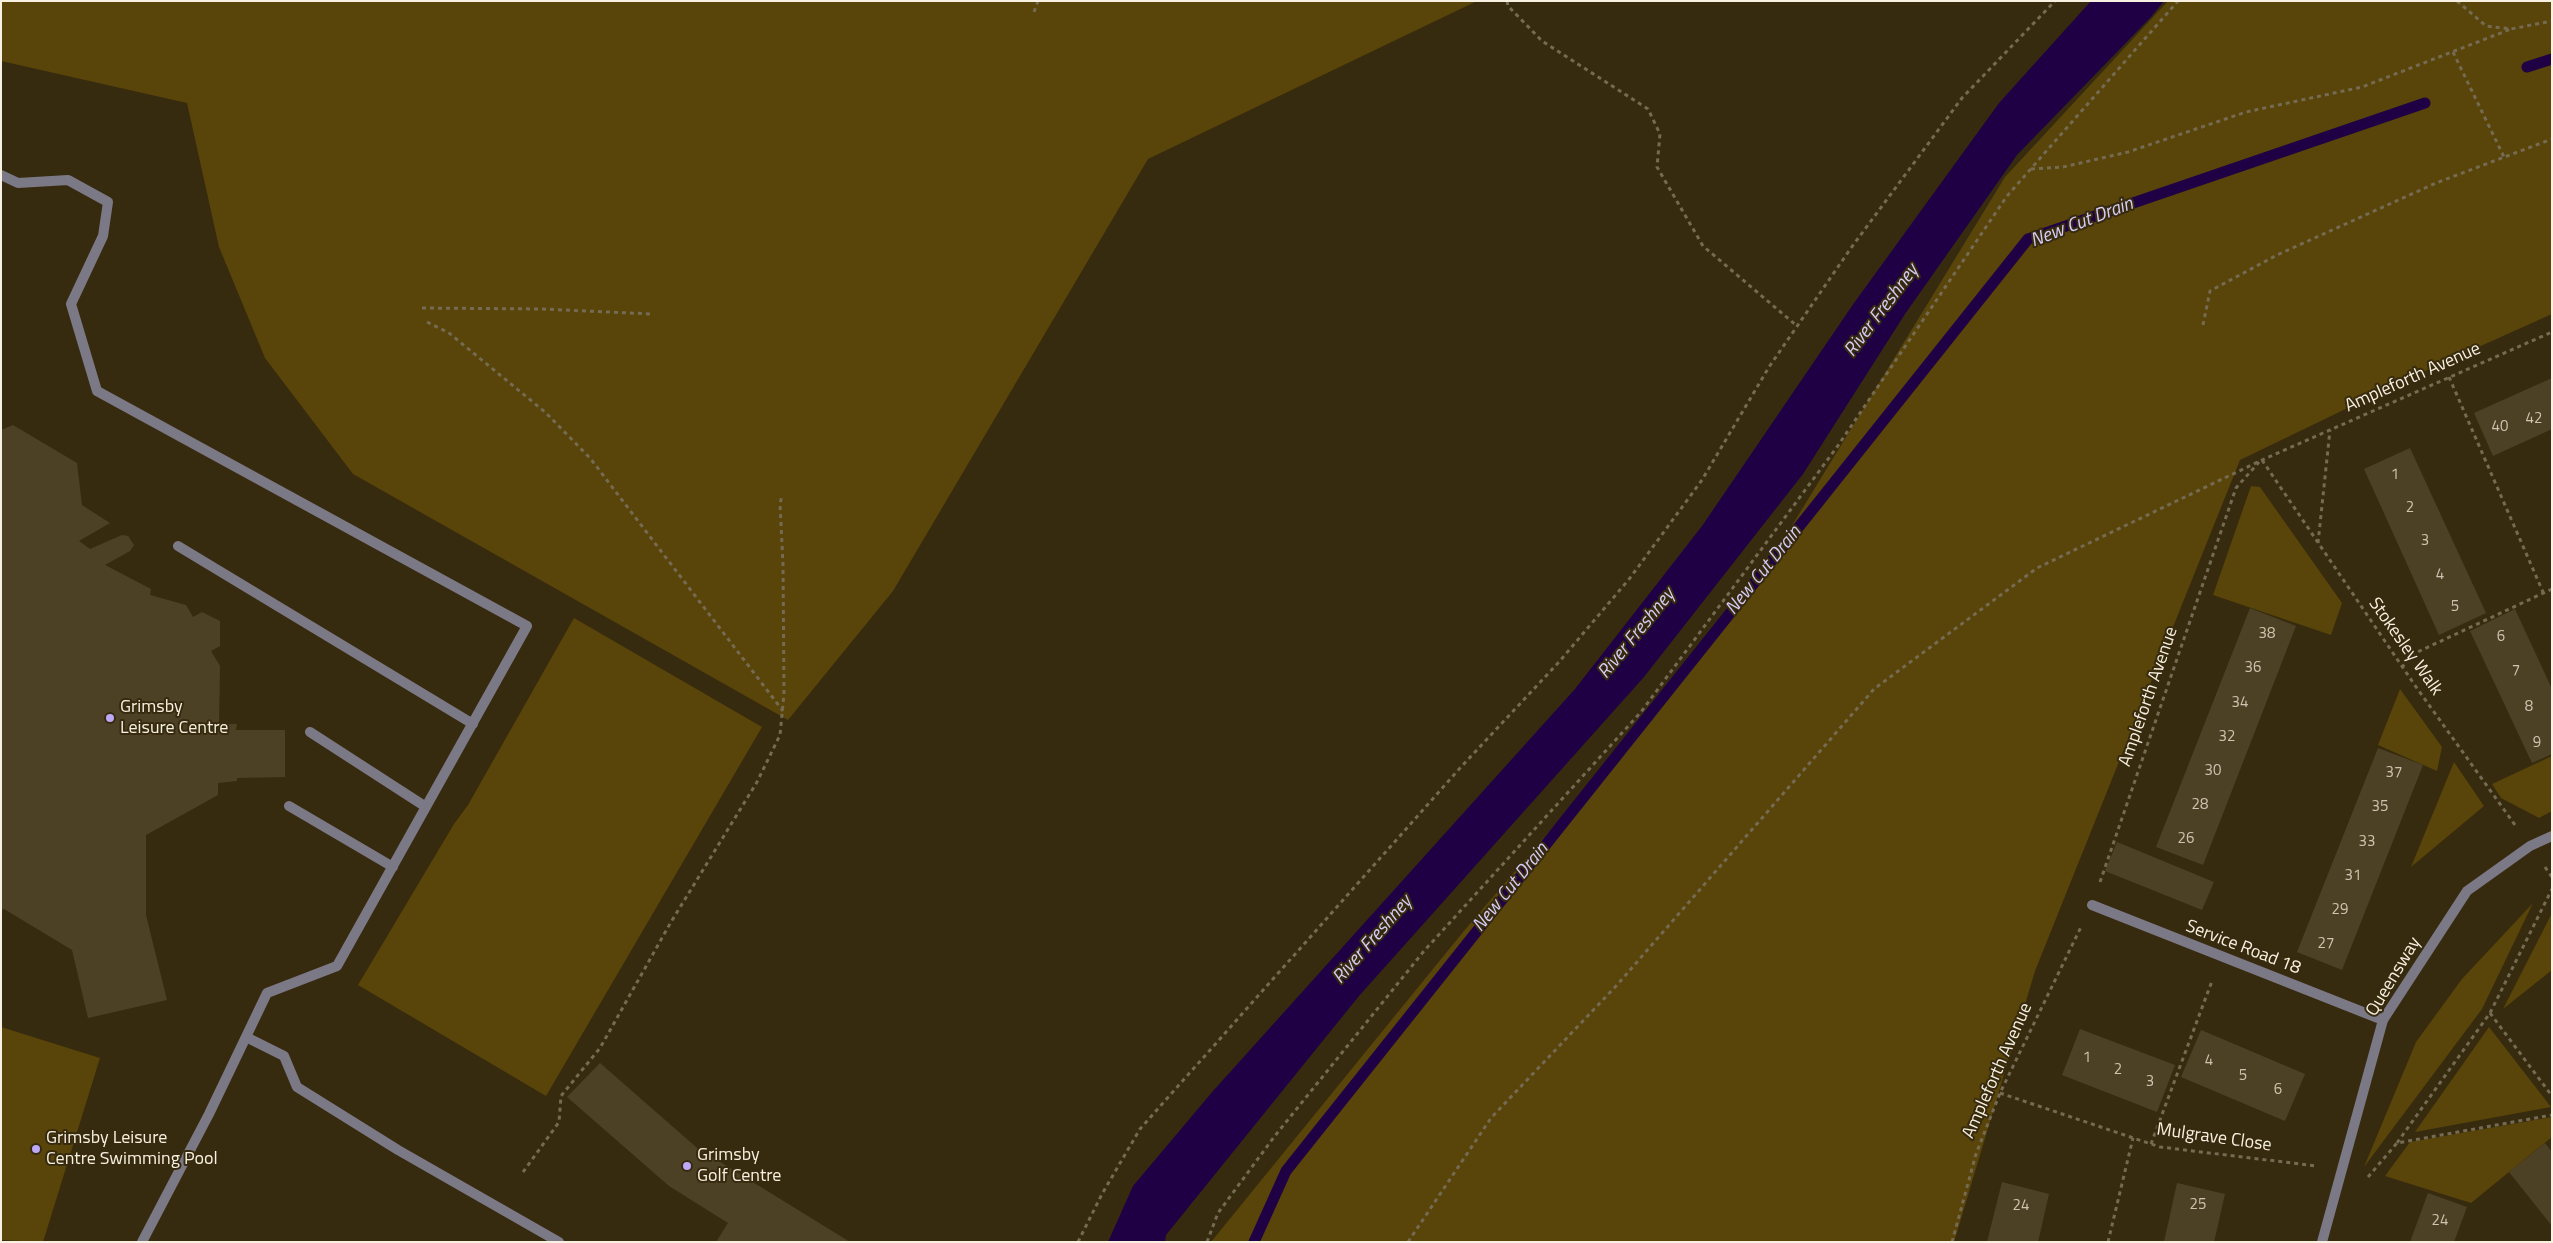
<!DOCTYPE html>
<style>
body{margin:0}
#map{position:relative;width:2553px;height:1243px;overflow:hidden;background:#372b0f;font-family:"Titillium Web",sans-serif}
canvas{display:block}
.frame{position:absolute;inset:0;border:2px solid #f8f0e0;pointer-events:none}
</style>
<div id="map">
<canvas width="2553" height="1243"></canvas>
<div class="frame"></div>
</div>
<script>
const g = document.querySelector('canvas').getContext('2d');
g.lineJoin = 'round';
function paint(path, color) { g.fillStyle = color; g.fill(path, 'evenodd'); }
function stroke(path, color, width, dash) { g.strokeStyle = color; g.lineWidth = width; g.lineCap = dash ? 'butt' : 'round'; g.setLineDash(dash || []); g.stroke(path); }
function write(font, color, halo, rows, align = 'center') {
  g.font = font + ' "Titillium Web",sans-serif'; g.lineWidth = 4; g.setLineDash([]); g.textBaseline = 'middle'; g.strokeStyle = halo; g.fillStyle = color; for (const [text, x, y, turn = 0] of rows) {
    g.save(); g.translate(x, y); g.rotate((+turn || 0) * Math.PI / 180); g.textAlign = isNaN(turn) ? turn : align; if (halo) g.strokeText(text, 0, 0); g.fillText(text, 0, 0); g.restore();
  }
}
paint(new Path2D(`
 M1,1H1477L1148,159L893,591L788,720L353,474L265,358L219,247L187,103L1,61Z
 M2168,1H2552V314L2414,376L2240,460L2035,971L1954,1242H1211L1463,932L1744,604L2005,177Z
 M2251,486L2260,487L2342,603L2331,635L2213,595Z
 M574,618L762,727L546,1096L358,985L454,824L468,805Z
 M2400,689L2442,747L2437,771L2378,745Z
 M2552,756V811L2539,818L2501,798L2492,784Z
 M2454,762L2484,806L2411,867Z
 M2533,903L2482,1009L2364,1167L2416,1042L2462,979Z
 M2552,913V970L2503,1009Z
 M1,1027L100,1058L43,1242L1,1240Z
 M2489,1027L2551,1107L2415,1132Z
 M2552,1117V1137L2471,1203L2385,1176L2410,1142Z`), '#594409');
paint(new Path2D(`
 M2091,1H2164L2151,17L2017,155L1905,314L1803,474L1644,677L1359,996L1166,1235L1165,1242H1108L1133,1186L1213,1091L1575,689L1702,526L1854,303L1999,103Z`), '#1f0045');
stroke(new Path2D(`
 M2527,67L2552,59
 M1254,1242L1286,1171L2028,239L2425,103`), '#1f0045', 11);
paint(new Path2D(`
 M2552,378V429L2493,456L2474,413Z
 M13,425L77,463L82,505L110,523L79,541L90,549L122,535L128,536L134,545L130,551L105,565L151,589L150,595L186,605L193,617L202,612L220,621V646L211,651L220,666L219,724H237L236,730H285V777L237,778V781L218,783V795L146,835V915L167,1000L88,1018L72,950L4,909L1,910V430Z
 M2410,448L2486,613L2439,635L2364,469Z
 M2250,608L2296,626L2203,865L2156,847Z
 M2515,609L2552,689V754L2532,763L2470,631Z
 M2378,748L2423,765L2342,970L2297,952Z
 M2117,842L2214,882L2202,910L2105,871Z
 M2080,1029L2175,1065L2157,1112L2062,1075Z
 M2201,1030L2305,1074L2285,1121L2181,1077Z
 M600,1063L696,1147L850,1242H716L728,1223L669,1186L567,1097Z
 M2545,1143L2552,1152V1226L2509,1172Z
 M2002,1182L2049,1194L2038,1242H1987Z
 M2177,1183L2225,1194L2214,1242H2164Z
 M2428,1193L2467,1207L2454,1242H2410Z`), '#4d4125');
stroke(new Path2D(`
 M1507,1L1508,6L1542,41L1648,109L1660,134L1657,167L1703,246L1797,326
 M2457,1L2486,26L2511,29L2552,21
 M1034,12L1038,1
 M2453,52L2504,157
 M2031,169L2063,167L2128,152L2246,112L2362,87L2511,29
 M422,308L542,309L652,314
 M427,322L449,333L545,412L590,458L783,711
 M2203,325L2210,291L2277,255L2436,183L2552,139
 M2449,377L2543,592
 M2262,460L2414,684L2515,825
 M2318,543L2330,430
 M2402,668L2409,656L2552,589
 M2545,867L2552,877
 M2100,882L2236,488L2259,462
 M2490,1013L2552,1096
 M2000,1093L2160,1147L2317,1166
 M2397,1143L2490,1013L2552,889
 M2151,1144L2212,981
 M523,1172L559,1122L561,1096L600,1048L671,922L757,782L780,735L784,694L783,564L780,504L782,495
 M2368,1177L2397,1143L2552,1115
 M1078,1242L1102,1194L1140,1129L1461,767L1559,662L1630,578L1702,480L1769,367L1851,248L1962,98L2055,1
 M1207,1242L1218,1213L1274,1137L1424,951L1641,712L1837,447L2007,196L2178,1
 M1408,1242L1491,1118L1617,985L1874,689L2037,568L2262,460L2552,332
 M1952,1242L1976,1154L2000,1093L2081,927
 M2108,1242L2133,1138`), '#756b53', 3, [4, 4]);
stroke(new Path2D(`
 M1,175L18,183L68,180L108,202L103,236L71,304L97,391L527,626L337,966L267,993L209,1114L142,1242
 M178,546L473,724
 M310,732L426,807
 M289,806L393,867
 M2092,905L2383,1020
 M246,1037L284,1056L297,1087L398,1150L559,1242`), '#7c7987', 10);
stroke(new Path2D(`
 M2322,1242L2383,1020L2467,891L2530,846L2552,836`), '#7c7987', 10);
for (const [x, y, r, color] of [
 [110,718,5,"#bda9f5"],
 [36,1149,5,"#bda9f5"],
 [687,1166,5,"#bda9f5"]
]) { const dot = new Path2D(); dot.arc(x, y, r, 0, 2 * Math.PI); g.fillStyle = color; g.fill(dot); stroke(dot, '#372b0f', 2); }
write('15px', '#cdc4b1', null, [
 ["42",2534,419],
 ["40",2500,427],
 ["1",2395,475],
 ["2",2410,508],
 ["3",2425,541],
 ["4",2440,575],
 ["5",2455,607],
 ["38",2267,634],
 ["6",2501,637],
 ["36",2253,668],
 ["7",2516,671],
 ["34",2240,703],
 ["8",2529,707],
 ["32",2227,737],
 ["9",2537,743],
 ["30",2213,771],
 ["37",2394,773],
 ["28",2200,805],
 ["35",2380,807],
 ["26",2186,839],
 ["33",2367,842],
 ["31",2353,876],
 ["29",2340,910],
 ["27",2326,944],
 ["1",2087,1058],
 ["4",2209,1061],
 ["2",2118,1070],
 ["5",2243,1076],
 ["3",2150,1082],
 ["6",2278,1090],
 ["25",2198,1205],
 ["24",2021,1206],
 ["24",2440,1221]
]);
write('18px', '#f8f0e0', '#372b0f', [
 ["Ampleforth Avenue",2413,378,-24],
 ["Stokesley Walk",2405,647,55],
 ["Ampleforth Avenue",2149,697,-71],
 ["Service Road 18",2243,948,21],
 ["Queensway",2394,977,-59],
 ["Ampleforth Avenue",1998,1071,-66],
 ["Mulgrave Close",2214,1138,8]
]);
write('18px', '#f8f0e0', '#372b0f', [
 ["Grimsby",120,708],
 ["Leisure Centre",120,729],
 ["Grimsby Leisure",46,1139],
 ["Centre Swimming Pool",46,1160],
 ["Grimsby",697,1156],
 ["Golf Centre",697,1177]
], 'left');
write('italic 19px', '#d6ccf6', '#372b0f', [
 ["New Cut Drain",2082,223,-21],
 ["River Freshney",1882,311,-53],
 ["New Cut Drain",1764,571,-51],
 ["River Freshney",1637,634,-51],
 ["New Cut Drain",1511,888,-51],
 ["River Freshney",1373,940,-49]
]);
</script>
